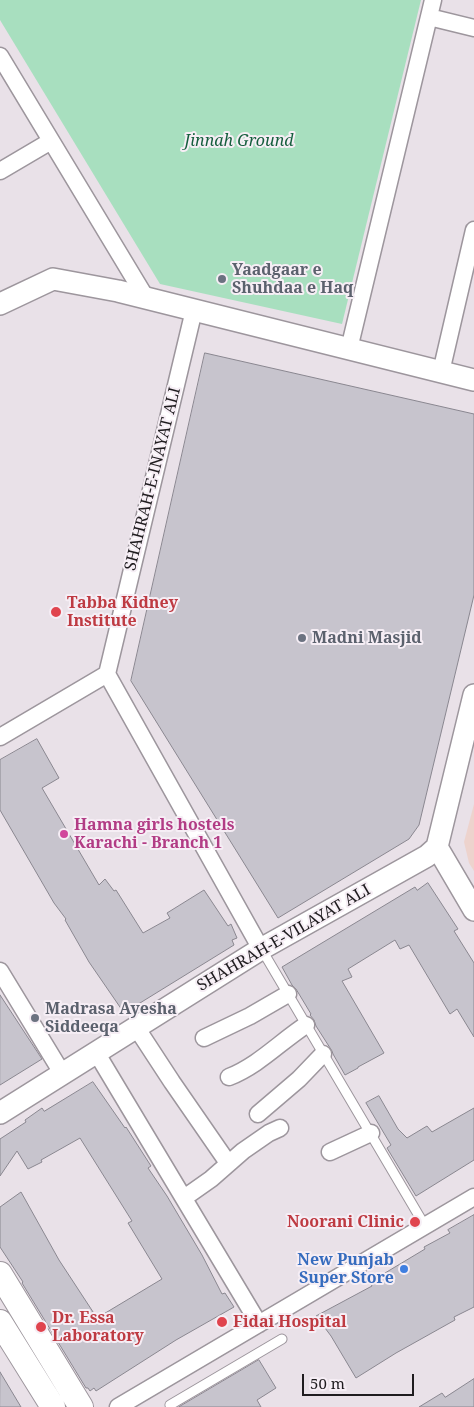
<!DOCTYPE html>
<style>
body{margin:0}
#map{position:relative;width:474px;height:1407px;overflow:hidden;background:#e9e1e8;font-family:"Noto Serif",serif}
canvas{display:block}
.scale{position:absolute;left:302px;top:1374px;width:112px;height:22px;box-sizing:border-box;border:2px solid #1f1c1f;border-top:0;padding-left:6px;font-size:15px;line-height:18px;white-space:nowrap;color:#1f1c1f;-webkit-text-stroke:4px #f6eef5;paint-order:stroke}
</style>
<div id="map">
<canvas width="474" height="1407"></canvas>
<div class="scale">50 m</div>
</div>
<script>
const g = document.querySelector('canvas').getContext('2d');
g.lineJoin = 'round';
function paint(path, color) { g.fillStyle = color; g.fill(path, 'evenodd'); }
function stroke(path, color, width, dash) { g.strokeStyle = color; g.lineWidth = width; g.lineCap = dash ? 'butt' : 'round'; g.setLineDash(dash || []); g.stroke(path); }
function write(font, color, halo, rows, align = 'center') {
  g.font = font + ' "Noto Serif",serif'; g.lineWidth = 4; g.setLineDash([]); g.textBaseline = 'middle'; g.strokeStyle = halo; g.fillStyle = color; for (const [text, x, y, turn = 0] of rows) {
    g.save(); g.translate(x, y); g.rotate((+turn || 0) * Math.PI / 180); g.textAlign = isNaN(turn) ? turn : align; if (halo) g.strokeText(text, 0, 0); g.fillText(text, 0, 0); g.restore();
  }
}
paint(new Path2D(`
 M474,804V871L469,863L464,842Z`), '#edd3cd');
paint(new Path2D(`
 M0,0H421L342,324L160,284L0,20Z`), '#a8dfbf');
const building = new Path2D(`
 M205,353L474,414V595L419,825L409,839L278,918L131,681Z
 M37,739L59,778L42,788L99,885L105,879L114,891L116,890L143,933L170,918L167,913L204,890L228,926L231,924L237,938L232,940L234,945L127,1011L125,1008L122,1010L89,962L65,920L66,919L54,903L0,810V760Z
 M428,883L458,929L454,931L474,963V1037L457,1009L450,1014L409,945L400,949L395,940L348,969L352,977L342,981L384,1053L358,1067V1068L345,1075L333,1054L332,1051L316,1026L314,1020L310,1015L311,1014L296,989L292,985L282,967L415,887L417,890Z
 M0,995L42,1059L0,1085Z
 M93,1082L125,1128L126,1127L151,1166L148,1168L167,1196L202,1255L222,1294L225,1293L234,1307L176,1340L96,1391L94,1388L90,1391L88,1388H86L22,1283L23,1282L0,1247V1207L21,1192L59,1260L97,1318L162,1279L128,1223L132,1221L80,1138L41,1160L42,1162L28,1169L17,1151L0,1176V1139L26,1122L25,1120L42,1108L44,1111Z
 M379,1096L398,1129L407,1138L427,1126L432,1132L474,1108V1160L416,1196L387,1148L391,1145L366,1103Z
 M474,1215V1307L454,1317L455,1320L396,1353L356,1378L331,1336L316,1316L372,1286L370,1282L425,1249L424,1247L450,1233L448,1230Z
 M259,1360L276,1388L257,1400L261,1407H179Z
 M0,1372L21,1407H0Z
 M474,1379V1407H419L442,1393L445,1397Z`);
paint(building, '#c7c4cd');
stroke(building, '#8a8790', 1);
const service = new Path2D(`
 M262,950L425,1226
 M171,1407L170,1405L282,1339`);
const minor = new Path2D(`
 M429,17L474,28
 M0,56L146,298
 M0,171L51,141
 M349,349L433,0
 M441,372L474,230
 M107,674L261,949
 M0,737L107,674L194,310
 M0,971L62,1073
 M136,1027L172,1082L228,1163
 M204,1038L250,1016L288,994
 M96,1052L259,1324
 M229,1077C259,1065 280,1042 306,1025
 M258,1114L299,1079L323,1054
 M330,1152L371,1133
 M184,1198L211,1179L243,1151L269,1133L280,1128
 M118,1407L474,1197`);
const tertiary = new Path2D(`
 M0,304L53,279L118,291L474,380
 M437,847L474,910
 M0,1113L261,949L427,856L437,847L474,695`);
const secondary = new Path2D(`
 M0,1274L81,1407
 M0,1322L53,1407`);
stroke(service, '#9d969d', 11);
stroke(minor, '#9d969d', 19);
stroke(tertiary, '#9d969d', 24);
stroke(secondary, '#9d969d', 26);
stroke(service, '#fff', 9);
stroke(minor, '#fff', 16);
stroke(tertiary, '#fff', 21);
stroke(secondary, '#fff', 24);
for (const [x, y, r, color] of [
 [222,279,5,"#6b7280"],
 [56,612,6,"#e0444e"],
 [302,638,5,"#6b7280"],
 [64,834,5,"#d1479c"],
 [35,1018,5,"#6b7280"],
 [415,1222,6,"#e0444e"],
 [404,1269,5,"#3f7fe0"],
 [222,1322,6,"#e0444e"],
 [41,1327,6,"#e0444e"]
]) { const dot = new Path2D(); dot.arc(x, y, r, 0, 2 * Math.PI); g.fillStyle = color; g.fill(dot); stroke(dot, '#f6eef5', 2); }
write('italic 16px', '#155e3d', '#f6eef5', [
 ["Jinnah Ground",239,141]
]);
write('bold 16px', '#5b616d', '#f6eef5', [
 ["Yaadgaar e",232,270],
 ["Shuhdaa e Haq",232,288],
 ["Madni Masjid",312,638],
 ["Madrasa Ayesha",45,1009],
 ["Siddeeqa",45,1027]
], 'left');
write('16px', '#1f1c1f', '#f6eef5', [
 ["SHAHRAH-E-INAYAT ALI",153,479,-76],
 ["SHAHRAH-E-VILAYAT ALI",284,938,-30]
]);
write('bold 16px', '#be3a42', '#f6eef5', [
 ["Tabba Kidney",67,603],
 ["Institute",67,621],
 ["Noorani Clinic",404,1222,"right"],
 ["Dr. Essa",52,1318],
 ["Laboratory",52,1336],
 ["Fidai Hospital",233,1322]
], 'left');
write('bold 16px', '#b23c85', '#f6eef5', [
 ["Hamna girls hostels",74,825],
 ["Karachi - Branch 1",74,843]
], 'left');
write('bold 16px', '#366cbe', '#f6eef5', [
 ["New Punjab",394,1260],
 ["Super Store",394,1278]
], 'right');
</script>
